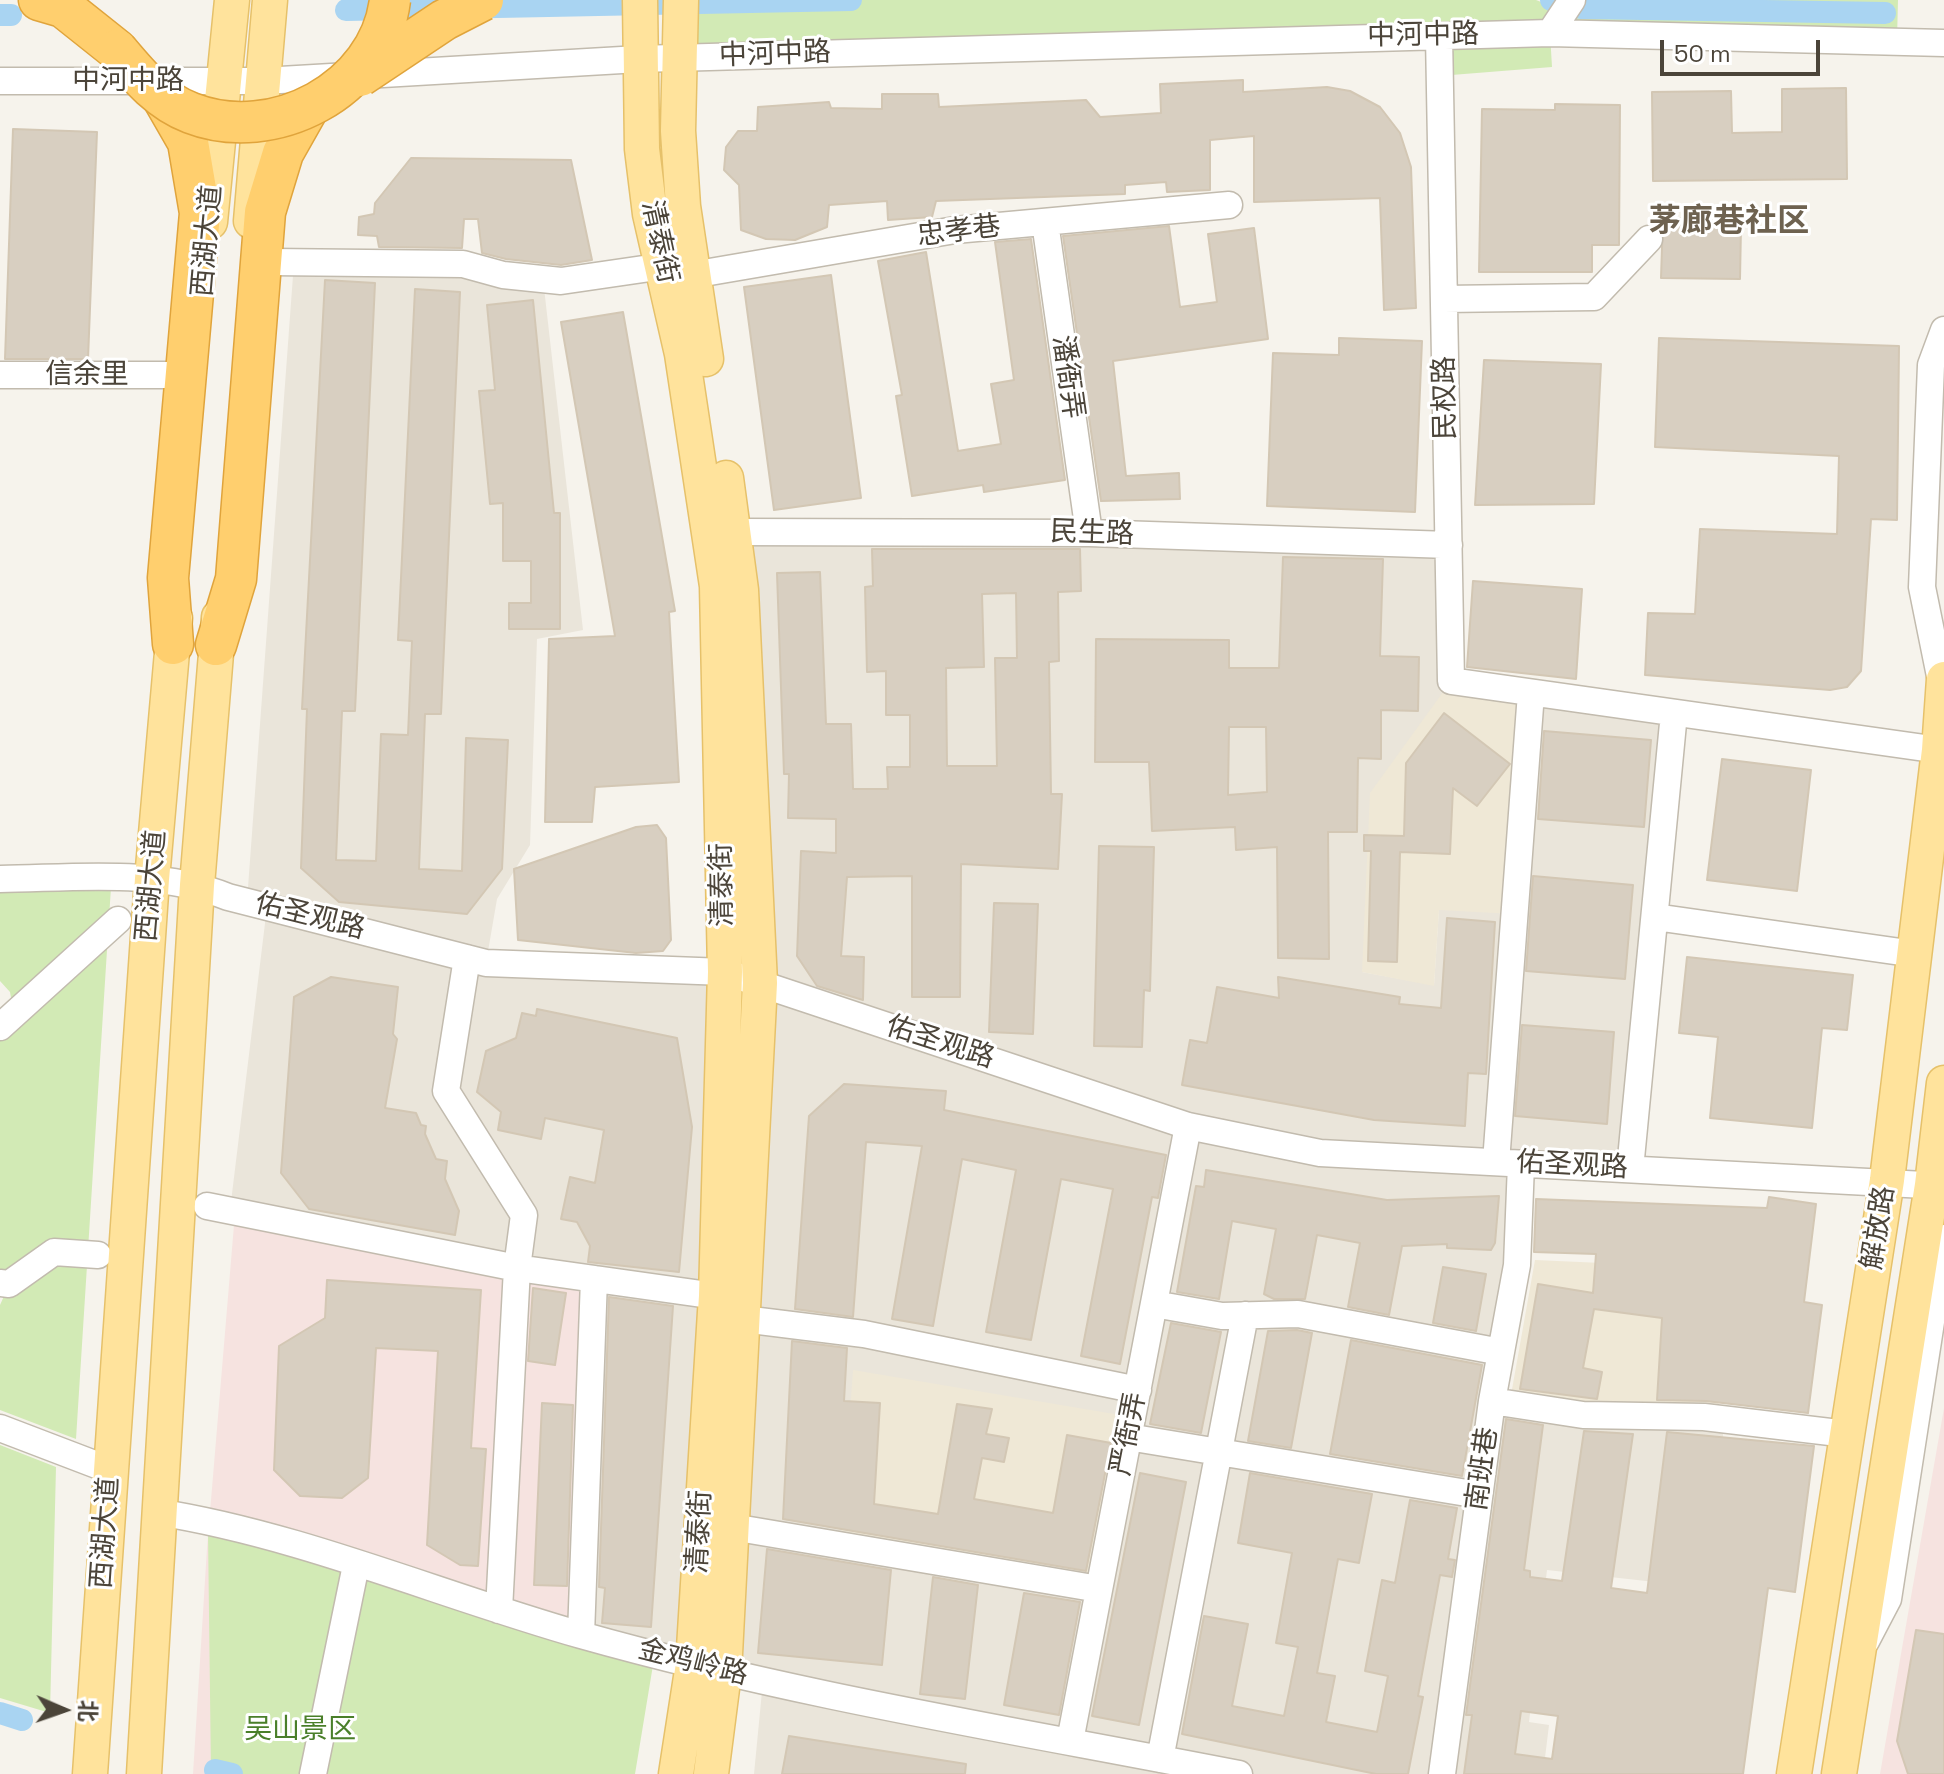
<!DOCTYPE html>
<meta charset="utf-8">
<style>
body{margin:0}
#map{position:relative;width:1944px;height:1774px;overflow:hidden;background:#f6f3ec;font-family:"Space Grotesk","Noto Sans SC",sans-serif}
canvas{display:block}
.north{position:absolute;left:24px;top:1670px;width:80px;height:80px;-webkit-text-stroke:6px #fff;paint-order:stroke;rotate:92deg;font-size:22px;font-weight:700;line-height:32px;text-align:center;color:#4b4439}
.north::after{content:'';display:block;margin:auto;width:28px;height:36px;background:#4b4439;clip-path:polygon(50% 0,100% 100%,50% 72%,0 100%)}
.scale{position:absolute;left:1660px;top:40px;width:160px;height:36px;box-sizing:border-box;border:4px solid #4b4439;border-top:0;padding-left:10px;font-size:24px;line-height:28px;white-space:nowrap;color:#4b4439;-webkit-text-stroke:6px #fff;paint-order:stroke}
</style>
<div id="map">
<canvas width="1944" height="1774"></canvas>
<div class="north">北</div>
<div class="scale">50 m</div>
</div>
<script>
const g = document.querySelector('canvas').getContext('2d');
g.lineJoin = 'round';
function paint(path, color) { g.fillStyle = color; g.fill(path, 'evenodd'); }
function stroke(path, color, width, dash) { g.strokeStyle = color; g.lineWidth = width; g.lineCap = dash ? 'butt' : 'round'; g.setLineDash(dash || []); g.stroke(path); }
function write(font, color, halo, rows, align = 'center') {
  g.font = font + ' "Space Grotesk","Noto Sans SC",sans-serif'; g.lineWidth = 6; g.setLineDash([]); g.textBaseline = 'middle'; g.strokeStyle = halo; g.fillStyle = color; for (const [text, x, y, turn = 0] of rows) {
    g.save(); g.translate(x, y); g.rotate((+turn || 0) * Math.PI / 180); g.textAlign = isNaN(turn) ? turn : align; if (halo) g.strokeText(text, 0, 0); g.fillText(text, 0, 0); g.restore();
  }
}
paint(new Path2D(`
 M294,262L543,279L583,630L537,639L530,845L497,899L486,963L725,972L693,1664L581,1635L594,1279L230,1210L267,907L247,901Z
 M735,532L1449,545L1451,681L1362,972L1434,985L1439,909L1531,693L1674,713L1630,1169L1521,1164L1492,1401L1724,1429L1700,1587L1547,1570L1529,1722L1549,1725L1543,1774H754L763,1681L724,1673L760,983Z`), '#eae5da');
paint(new Path2D(`
 M1451,681L1531,693L1514,914L1439,910L1434,986L1362,972L1370,793Z
 M1535,1260L1736,1269L1718,1408L1605,1411L1511,1395Z
 M853,1370L1132,1417L1101,1580L841,1537Z`), '#efe8d6');
paint(new Path2D(`
 M234,1225L594,1279L577,1586L635,1774H193L207,1548Z
 M1944,1408V1774H1880Z`), '#f6e3e0');
paint(new Path2D(`
 M684,0H1536L1564,11L1573,0H1898L1897,40L1550,33L1552,67L1439,76V36L678,58Z
 M111,887L76,1439L0,1410V1305L9,1285L0,1283V1027L14,1014L10,992L0,981V888Z
 M0,1445L56,1467L50,1713L0,1698Z
 M208,1533L581,1635L653,1665L635,1774H211Z`), '#d2eab5');
stroke(new Path2D(`
 M1551,0L1582,8L1885,13
 M346,10L851,0
 M0,15H11
 M0,1713L22,1720
 M215,1770L232,1774`), '#a9d4f2', 22);
const building = new Path2D(`
 M1243,80V92L1327,87L1350,91L1380,107L1400,133L1411,167L1416,308L1384,310L1380,198L1254,202V136L1210,140V190L1167,192L1166,182L1125,185V194L936,201L932,217L888,220L887,201L829,205L827,227L795,240L766,239L741,230L739,185L724,170L726,147L738,131H757L758,107L829,102L831,108L882,109V94H938L939,107L1086,100L1100,117L1161,113L1160,84Z
 M1846,88L1847,179L1653,181L1652,92L1731,91L1732,133L1782,132V89Z
 M1555,104L1620,105L1619,245H1592V272H1479L1482,109L1555,110Z
 M13,129L97,132L88,359H5Z
 M411,158L571,160L592,260L561,265L506,259L482,253L478,219H464L462,248L379,247L377,236L358,235L359,217L374,214L375,203Z
 M1663,218L1712,219V226L1741,227L1740,279L1661,278Z
 M1169,226L1180,307L1217,302L1208,234L1254,228L1268,339L1113,361L1126,476L1179,473L1180,499L1101,501L1063,236Z
 M1031,239L1065,480L984,492L983,485L912,496L896,396L902,395L878,261L926,252L958,451L1001,444L991,384L1014,380L995,242Z
 M831,275L861,498L774,510L744,287Z
 M325,280L375,283L355,711H342L336,860L376,861L381,734L408,735L412,641L398,640L415,289L460,292L441,714H425L419,869L462,871L466,738L508,740L502,869L467,914L339,902L301,868L307,709H302Z
 M533,300L554,513H560V629H509V603H531V561H503V503L490,504L479,391L495,390L487,305Z
 M623,312L675,611L669,612L679,782L595,787L592,822H545L549,639L615,636L561,322Z
 M1339,338L1422,341L1415,512L1267,506L1273,353L1339,355Z
 M1659,338L1899,346L1897,520L1871,519L1861,671L1847,687L1830,690L1645,675L1648,613L1695,614L1700,529L1837,534L1839,456L1655,447Z
 M1484,360L1601,364L1594,504L1475,505Z
 M872,549H1080L1081,591L1058,592L1059,661L1049,662L1051,794H1062L1058,869L961,864L960,997H912V876L847,877L841,956L864,957L863,1000L817,986L797,956L801,851L836,853V819L788,818L789,774H784L777,573L820,572L826,724H851L853,789H888L887,767H910V715H886V671L867,672L865,587L873,586ZM1016,593L1017,658H995L997,766H947L946,668L984,667L982,594Z
 M1283,557L1383,559L1380,656L1419,657L1418,711L1381,710V759L1358,758L1357,832H1328L1329,959L1278,958L1277,847L1236,850L1235,827L1152,831L1149,762H1095L1096,639L1229,640V668H1279ZM1229,727H1266L1267,792L1228,795Z
 M1473,581L1582,589L1576,679L1467,667Z
 M1444,713L1510,764L1477,806L1453,788L1450,854L1400,852L1397,962L1368,961L1371,851H1364V835L1404,836L1406,763Z
 M1544,731L1651,740L1644,827L1538,819Z
 M1722,759L1811,770L1797,891L1707,880Z
 M657,825L666,838L671,940L663,951L636,953L518,940L514,869L636,827Z
 M1099,846L1154,847L1150,991L1144,990L1142,1047L1094,1046Z
 M1533,876L1633,885L1625,979L1526,971Z
 M994,903L1038,904L1033,1034L989,1032Z
 M1447,918L1495,922L1486,1074L1468,1073L1465,1126L1374,1120L1182,1085L1190,1040L1207,1043L1217,987L1279,998L1278,977L1400,997L1399,1004L1441,1008Z
 M1687,957L1853,975L1847,1030L1822,1028L1812,1128L1710,1118L1718,1037L1679,1033Z
 M331,977L398,987L393,1034L397,1039L385,1108L416,1113L421,1125L426,1126L425,1134L436,1159L447,1161L445,1179L459,1211L455,1235L309,1209L281,1173L294,997Z
 M537,1009L677,1038L692,1127L679,1272L588,1262L590,1246L577,1222L561,1219L570,1177L595,1183L604,1130L545,1118L541,1139L498,1130L501,1112L477,1092L486,1051L516,1038L522,1013L536,1016Z
 M1522,1025L1614,1032L1607,1124L1515,1116Z
 M844,1084L946,1091L944,1110L1166,1155L1158,1198L1152,1197L1120,1364L1081,1356L1113,1189L1061,1179L1031,1340L986,1332L1016,1170L962,1159L933,1326L892,1319L922,1146L866,1142L853,1317L795,1309L809,1116Z
 M1206,1170L1387,1200L1499,1196L1495,1243L1491,1250L1447,1248V1244L1402,1246L1389,1315L1348,1307L1360,1243L1317,1235L1305,1299H1274L1264,1294L1276,1229L1232,1221L1219,1299L1177,1292L1196,1186L1204,1187Z
 M1769,1197L1816,1204L1804,1302L1822,1305L1808,1413L1706,1401L1657,1400L1662,1318L1594,1309L1583,1368L1602,1372L1597,1399L1520,1389L1538,1284L1593,1293L1596,1254L1534,1252L1536,1199L1767,1208Z
 M1443,1267L1486,1274L1476,1331L1433,1323Z
 M327,1280L481,1290L471,1448L486,1449L478,1566L460,1565L427,1545L438,1351L376,1348L368,1478L342,1498L300,1496L274,1470L279,1346L325,1318Z
 M533,1288L566,1293L555,1365L528,1361Z
 M609,1297L673,1306L651,1627L602,1623L605,1588L599,1587Z
 M1171,1323L1221,1332L1201,1433L1150,1424Z
 M1297,1330L1312,1333L1291,1448L1248,1441L1268,1331Z
 M1351,1340L1482,1365L1462,1476L1330,1454Z
 M792,1341L847,1348L844,1401L880,1403L874,1504L938,1514L957,1404L992,1409L986,1434L1009,1438L1004,1462L982,1458L974,1499L1053,1513L1067,1435L1111,1443L1086,1571L783,1519Z
 M542,1403L573,1405L567,1586L534,1585Z
 M1506,1419L1543,1425L1524,1570L1530,1571V1577L1562,1581L1584,1431L1633,1434L1611,1588L1647,1593L1667,1432L1814,1446L1795,1592L1768,1588L1743,1774H1464L1472,1715H1466ZM1521,1711L1558,1716L1552,1759L1515,1754Z
 M1140,1473L1186,1482L1139,1725L1092,1716Z
 M1250,1473L1372,1494L1359,1563L1338,1559L1317,1673L1335,1676L1326,1722L1377,1732L1388,1676L1365,1671L1382,1580L1395,1583L1410,1500L1457,1508L1448,1559L1455,1560L1452,1577L1440,1575L1418,1696L1423,1697L1408,1774H1376L1182,1734L1204,1616L1248,1624L1232,1706L1284,1716L1298,1647L1276,1643L1292,1553L1238,1543Z
 M767,1549L891,1570L882,1665L758,1653Z
 M933,1577L978,1585L965,1699L920,1694Z
 M1024,1593L1080,1602L1059,1715L1004,1705Z
 M1916,1630L1944,1634V1774H1908L1897,1741Z
 M789,1736L966,1764L965,1774H782Z`);
paint(building, '#d8cfc1');
stroke(building, '#d3c7b4', 2);
const minor = new Path2D(`
 M1550,33L1572,0
 M1439,36L1451,681L1939,750
 M0,81H263L639,59L1550,33L1944,43
 M1045,222L1089,533
 M271,262L463,264L503,275L561,281L664,266
 M692,275L955,230L1229,205
 M1444,299L1594,297L1649,239
 M0,375H173
 M735,532L1089,533L1449,545
 M1943,691L1922,587L1931,365L1944,330
 M0,879C76,878 156,868 228,897L486,963L725,972L1188,1126L1320,1153L1944,1186
 M1655,917L1915,954
 M467,958L446,1091L524,1215L517,1268L499,1610
 M0,1027L118,920
 M1496,1162L1531,693
 M1630,1169L1674,713
 M207,1206L517,1268L716,1296
 M0,1283L9,1284L54,1252L98,1255
 M1154,1304L1222,1316L1298,1314L1501,1352
 M743,1319L864,1334L1138,1390
 M1492,1401L1583,1415L1704,1417L1847,1434
 M0,1428L110,1470
 M1128,1437L1479,1495
 M157,1512C298,1534 443,1596 581,1635C797,1696 1019,1731 1239,1774
 M732,1527L1099,1589
 M581,1635L594,1279
 M1866,1641L1888,1599L1944,1238
 M1070,1741L1188,1126
 M1160,1759L1245,1315
 M313,1774L356,1565
 M1442,1774L1492,1401L1517,1265L1521,1164`);
const major = new Path2D(`
 M640,0L642,149L650,214L682,354L717,586L725,972L716,1296L693,1664L676,1774
 M681,0L678,131L683,206L706,359
 M251,221L270,0
 M210,222L232,0
 M90,1774L152,879L175,618
 M144,1774L197,885L219,617
 M711,1774L724,1673L760,983L741,590L726,478
 M1794,1774L1887,1180L1939,750L1944,679
 M1839,1774L1932,1185L1944,1083`);
const highway = new Path2D(`
 M39,0L63,7L117,50
 M161,95L188,142L200,213L168,578L173,644
 M216,645L236,579L265,212L283,153L309,107`);
stroke(minor, '#c2bbae', 29);
stroke(major, '#e6c16a', 37);
stroke(highway, '#e0a43c', 43);
stroke(minor, '#fff', 26);
stroke(major, '#ffe39c', 34);
stroke(highway, '#ffcf6e', 40);
const highwayBridge = new Path2D(`
 M117,50C138,75 159,101 191,113C273,145 379,90 390,0
 M360,76L444,20L483,0`);
stroke(highwayBridge, '#e0a43c', 43, []);
stroke(highwayBridge, '#ffcf6e', 40);
write('28px', '#4b4439', '#fff', [
 ["中河中路",1423,36,-1],
 ["中河中路",775,55,-2],
 ["中河中路",128,81],
 ["忠孝巷",959,232,-7],
 ["西湖大道",208,241,-85],
 ["清泰街",659,242,78],
 ["信余里",87,375],
 ["潘衙弄",1067,377,82],
 ["民权路",1446,398,-91],
 ["民生路",1092,534,2],
 ["清泰街",723,885,-91],
 ["西湖大道",152,886,-85],
 ["佑圣观路",310,917,14],
 ["佑圣观路",940,1043,18],
 ["佑圣观路",1572,1166,3],
 ["解放路",1879,1228,-81],
 ["严衙弄",1129,1434,-79],
 ["南班巷",1483,1469,-82],
 ["清泰街",700,1532,-87],
 ["西湖大道",106,1533,-86],
 ["金鸡岭路",693,1663,14]
]);
write('28px', '#4a7f2a', '#fff', [
 ["吴山景区",300,1730]
]);
write('bold 32px', '#6e6250', '#fff', [
 ["茅廊巷社区",1729,222]
]);
</script>
